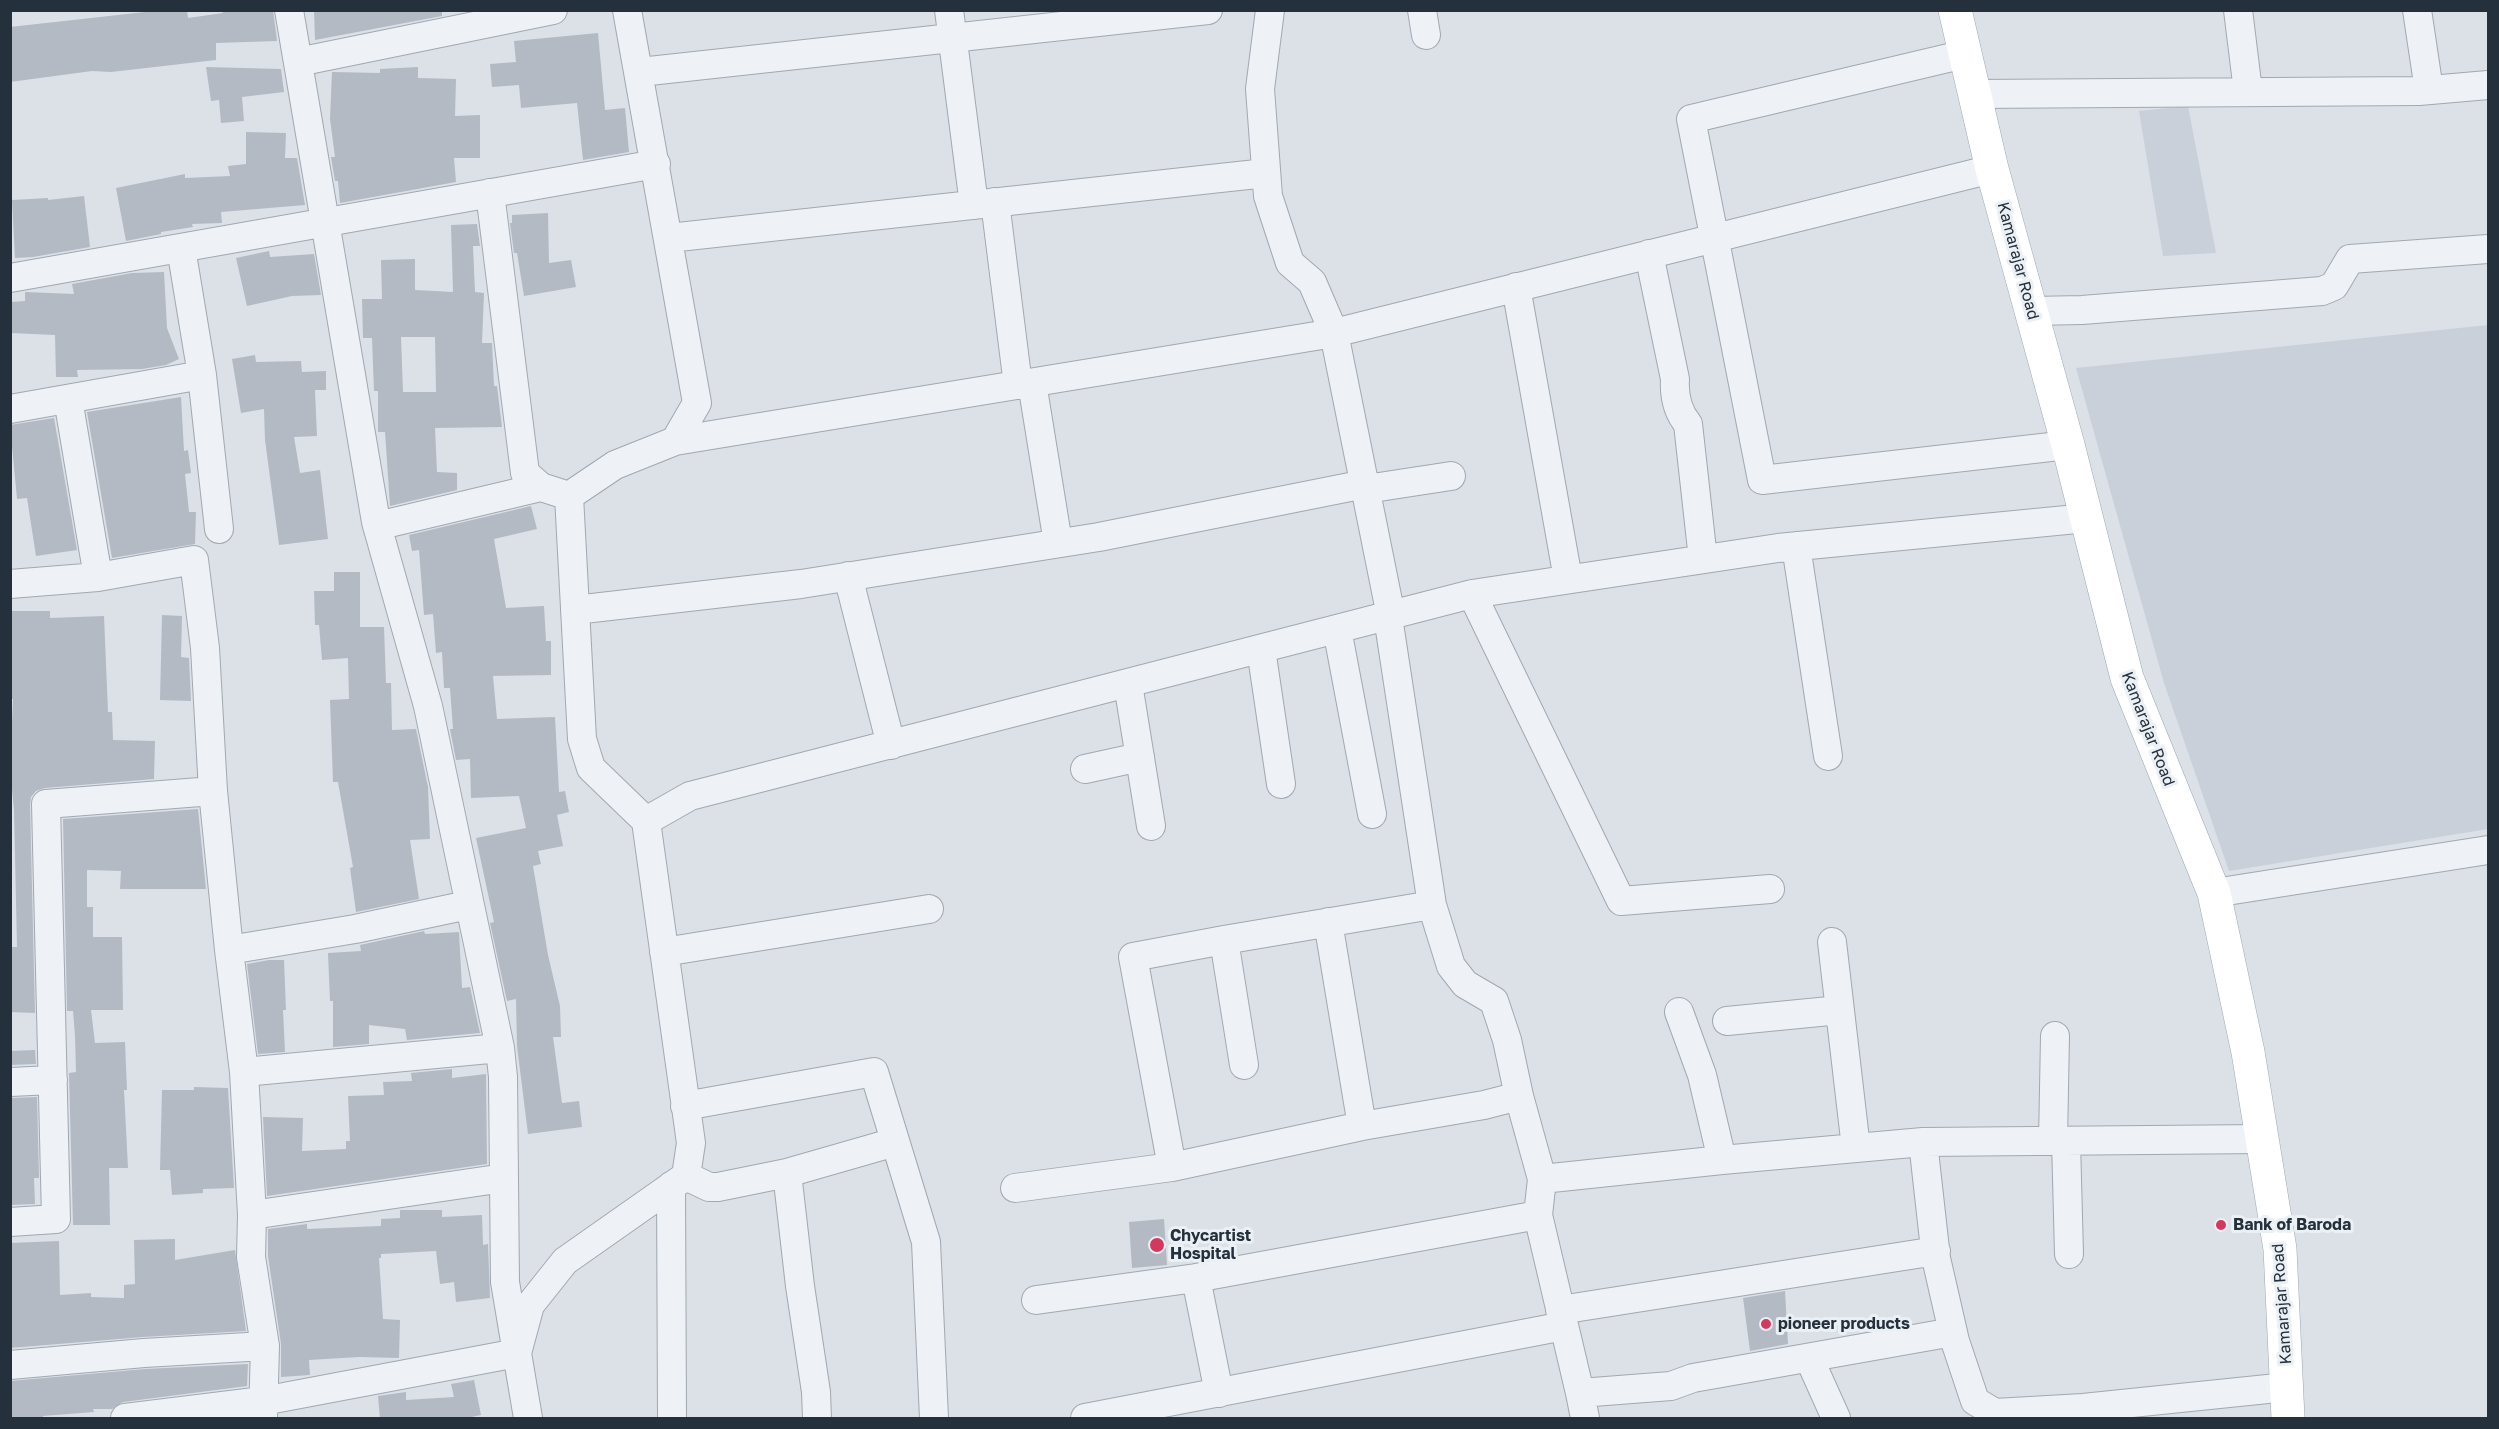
<!DOCTYPE html>
<style>
body{margin:0}
#map{position:relative;width:2499px;height:1429px;overflow:hidden;background:#dbe1e7;font-family:"Golos Text",sans-serif}
canvas{display:block}
.frame{position:absolute;inset:0;border:12px solid #25303d;pointer-events:none}
</style>
<div id="map">
<canvas width="2499" height="1429"></canvas>
<div class="frame"></div>
</div>
<script>
const g = document.querySelector('canvas').getContext('2d');
g.lineJoin = 'round';
function paint(path, color) { g.fillStyle = color; g.fill(path, 'evenodd'); }
function stroke(path, color, width, dash) { g.strokeStyle = color; g.lineWidth = width; g.lineCap = dash ? 'butt' : 'round'; g.setLineDash(dash || []); g.stroke(path); }
function write(font, color, halo, rows, align = 'center') {
  g.font = font + ' "Golos Text",sans-serif'; g.lineWidth = 6; g.setLineDash([]); g.textBaseline = 'middle'; g.strokeStyle = halo; g.fillStyle = color; for (const [text, x, y, turn = 0] of rows) {
    g.save(); g.translate(x, y); g.rotate((+turn || 0) * Math.PI / 180); g.textAlign = isNaN(turn) ? turn : align; if (halo) g.strokeText(text, 0, 0); g.fillText(text, 0, 0); g.restore();
  }
}
paint(new Path2D(`
 M2188,106L2216,253L2163,256L2139,111Z
 M2488,325V829L2229,871L2164,683L2076,368Z`), '#c9d0d9');
paint(new Path2D(`
 M163,10H187L188,18L223,13L222,10H273L277,41L216,43V60L111,72L92,71L10,82V27Z
 M314,10H442V16L315,40Z
 M598,33L605,110L625,108L629,152L583,160L577,103L521,108L519,85L492,87L490,64L516,62L514,41Z
 M206,67L281,69L284,92L242,97L244,121L221,123L219,100L211,101Z
 M418,67V78L456,79L455,116L480,115V158H454L456,182L340,203L338,181H335L331,157H335L330,119L332,72L380,73V69Z
 M246,132L286,133L285,158H297L305,205L221,212L222,223L192,224L193,227L161,232V234L126,241L116,188L185,174V178L230,176L228,166L246,164Z
 M84,196L90,247L33,257L15,258L12,200L48,198V200Z
 M548,213L549,263L571,260L576,287L524,296L517,253H514L510,223H512V215Z
 M477,224L480,246H473L475,292L484,293L482,343H492L494,386H497L502,427L435,428L437,472L457,473V490L390,506L385,432H378V391H374L372,338H363L362,299H382L381,260L415,259V290L453,292L451,225ZM401,337H435L436,392H403Z
 M269,251L270,257L314,254L321,295L292,296L247,306L236,258Z
 M164,272L167,328L179,359L166,365L142,369L77,370L78,377H56L55,335L10,333V302L25,301V292L74,294L72,284L132,273Z
 M255,355L256,362L301,361L302,372L326,371V390H315L317,436L294,437L300,473L320,470L328,539L279,545L265,440L264,409L241,413L232,359Z
 M181,397L184,451L188,450L191,473L185,474L189,512H196L195,544L112,558L87,412Z
 M54,418L77,550L36,556L27,498L17,499L10,425Z
 M531,506L537,529L494,539L506,608L544,606L546,641H551V675L493,676L497,719L555,717L559,792L565,791L569,812L557,815L563,846L538,851L541,864L533,866L548,955L560,1006L561,1037H553L562,1103L579,1101L582,1127L528,1134L517,1046L516,999L507,1001L490,923L494,922L476,838L526,828L519,796L471,798L470,759L456,760L450,729H453L450,688H444L442,652L436,653L433,614L424,615L419,550L412,551L409,535Z
 M334,572H360V627H384L386,683H391L392,730L416,729L428,787L430,839L410,840L419,899L356,912L350,868L353,867L338,782H333L330,700L349,699L348,658L322,660L319,625H315L314,591H334Z
 M10,611H50V618L104,616L108,712H112L113,740L155,741L154,779L45,788L36,791L31,797L30,804L35,1013L10,1012V947H17L14,810L10,768L13,699H10Z
 M162,615L182,616L181,657L189,658L191,701L160,700Z
 M198,809L206,889H120L121,871L87,870V907H93V937H122L123,1010H91L95,1043L125,1042L127,1090H124L128,1168H109L110,1225H73L69,1073L76,1072L75,1035L73,1011H67L63,819Z
 M424,931L425,934L459,932L462,988L470,987L480,1033L407,1040L405,1029L369,1025V1044L333,1047V1001H330L328,953L361,951L360,945Z
 M269,960H284L286,1010H283L285,1052L258,1054L247,964Z
 M35,1050L36,1064L10,1065V1051Z
 M452,1069V1078L486,1074L487,1164L267,1196L263,1117L303,1118L302,1151L346,1149V1141H350L348,1096L384,1095L383,1082L412,1081L411,1073Z
 M194,1087L228,1088L234,1188L203,1189V1193L172,1195L170,1170H160L162,1090H194Z
 M37,1097L39,1178H34L35,1204L10,1205V1098Z
 M400,1210H442V1217L482,1215L483,1245L488,1244L490,1298L456,1302L454,1282L440,1284L436,1251L381,1254V1258H379L383,1319L400,1320L399,1358L359,1357L309,1360L310,1375L281,1377V1344L268,1256V1229L307,1224V1229L381,1226V1219L400,1218Z
 M1164,1219L1167,1265L1132,1268L1129,1222Z
 M175,1239V1260L235,1250L246,1331L143,1337L10,1348V1243L59,1241L60,1295L91,1293V1297L124,1298V1285L135,1284L134,1240Z
 M1785,1291L1788,1344L1750,1351L1743,1298Z
 M248,1364L247,1386L123,1402L112,1409H93L94,1412L43,1416V1419H10V1381L145,1369Z
 M474,1380L481,1415L462,1419H380L378,1396L406,1392V1400L454,1397L451,1384Z`), '#b3bac4');
const minor = new Path2D(`
 M949,10L974,205
 M1270,10L1260,89L1268,196L1290,263L1312,282L1334,333L1391,616
 M1422,10L1426,35
 M2238,10L2248,91
 M2417,10L2429,90
 M1965,54L1691,119L1762,480L2068,445
 M298,62L553,10
 M640,72L1208,10
 M1975,94L2419,91L2488,85
 M490,193L525,473L541,487L569,496
 M995,202L1018,385
 M669,238L1266,173
 M181,248L202,375
 M1649,254L1675,379C1674,395 1677,411 1688,424L1703,559
 M10,278L656,164
 M1516,287L1568,579
 M2032,311L2082,310L2322,291L2334,286L2350,259L2488,249
 M1032,383L1058,543
 M68,399L98,577L194,560L205,648L213,791
 M10,409L202,375L219,529
 M675,441L1334,333L1992,169
 M1366,489L1451,476
 M377,526L541,487
 M1796,546L1828,756
 M848,576L891,745
 M10,584L98,577
 M1472,594L1621,901L1770,889
 M575,610L801,584L1099,537L1365,484
 M1388,617L1432,905L1451,966L1465,984L1494,1001L1507,1040L1519,1096
 M1337,629L1372,814
 M1261,649L1281,784
 M1128,684L1151,826
 M1085,769L1140,757
 M646,821L690,796L1472,594L1778,548L2087,518
 M2214,893L2488,850
 M1328,922L1362,1126
 M1224,940L1244,1065
 M1832,942L1856,1148
 M664,952L929,909
 M1679,1012L1702,1075L1722,1160
 M1727,1021L1840,1010
 M244,1072L500,1048
 M10,1082L53,1080
 M685,1106L874,1072L926,1242L934,1418
 M2262,1139L1923,1142L1936,1258L1955,1341L1975,1401L1995,1413L2083,1408L2287,1387
 M2053,1141L2055,1036
 M2066,1141L2069,1254
 M1172,1167L1133,957L1224,940L1432,905
 M686,1176L709,1187H718L787,1173
 M1542,1179L1722,1160L1923,1142
 M671,1186L672,1418
 M1015,1188L1172,1167L1362,1126L1484,1105L1519,1096L1542,1179L1538,1215L1580,1393
 M252,1215L244,1072L229,950L355,929L468,905
 M10,1222L56,1219L46,804L213,791L229,950
 M1196,1278L1219,1393
 M1036,1300L1196,1278L1538,1215
 M1560,1310L1936,1251
 M1809,1358L1836,1418
 M10,1365L144,1353L265,1346
 M125,1418L263,1401L517,1353L505,1282L503,1077L500,1048L428,706L376,522L289,10
 M263,1418L265,1346L251,1257L252,1215L504,1178
 M528,1418L517,1353L530,1305L565,1261L686,1176L691,1143L646,821L591,768L582,739L569,496L615,465L675,441L697,403L627,10
 M817,1418L816,1392L800,1286L787,1173L895,1142
 M1085,1418L1564,1326
 M1585,1418L1580,1393L1671,1386L1693,1378L1953,1332`);
const major = new Path2D(`
 M1955,10L1992,169L2068,445L2127,678L2214,893L2248,1052L2280,1249L2288,1418`);
stroke(minor, '#a1a8b1', 30);
stroke(major, '#9aa6b3', 34);
stroke(minor, '#eef1f5', 28);
stroke(major, '#fff', 33);
for (const [x, y, r, color] of [
 [2221,1225,6,"#d3395d"],
 [1157,1245,8,"#d3395d"],
 [1766,1324,6,"#d3395d"]
]) { const dot = new Path2D(); dot.arc(x, y, r, 0, 2 * Math.PI); g.fillStyle = color; g.fill(dot); stroke(dot, '#ebf0f4', 2); }
write('16px', '#25303d', '#ebf0f4', [
 ["Kamarajar Road",2018,261,75],
 ["Kamarajar Road",2148,729,69],
 ["Kamarajar Road",2282,1304,-94]
]);
write('bold 16px', '#25303d', '#ebf0f4', [
 ["Bank of Baroda",2233,1225],
 ["Chycartist",1170,1236],
 ["Hospital",1170,1254],
 ["pioneer products",1778,1324]
], 'left');
</script>
